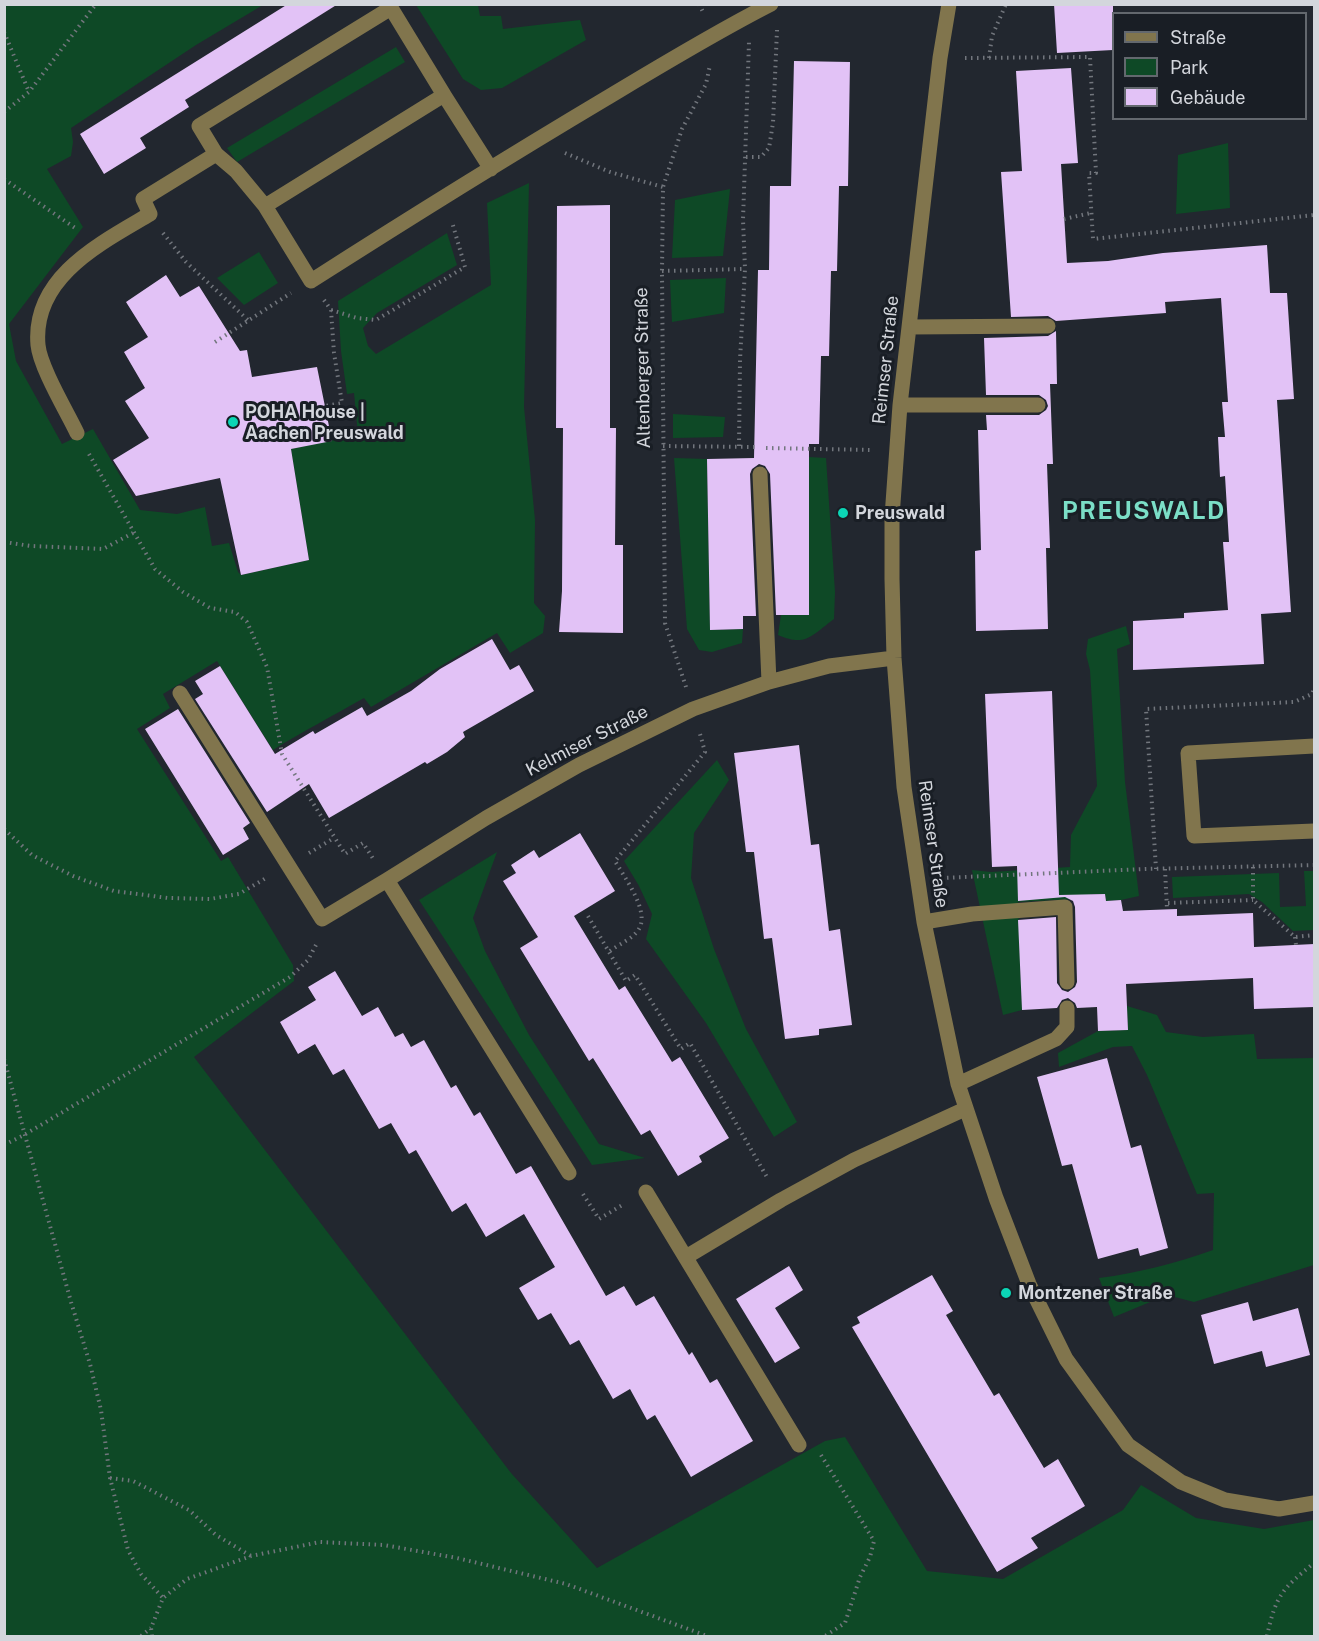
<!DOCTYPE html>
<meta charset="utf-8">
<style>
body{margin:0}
#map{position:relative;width:1319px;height:1641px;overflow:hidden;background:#22272f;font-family:"Public Sans",sans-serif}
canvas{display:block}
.frame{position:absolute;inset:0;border:6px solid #d3d6dc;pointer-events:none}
.legend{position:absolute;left:1112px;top:12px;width:195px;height:108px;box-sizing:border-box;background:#191e25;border:2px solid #63686e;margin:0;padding:8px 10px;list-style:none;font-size:18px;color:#d3d6dc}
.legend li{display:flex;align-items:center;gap:12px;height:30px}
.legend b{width:30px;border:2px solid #63686e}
</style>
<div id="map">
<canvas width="1319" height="1641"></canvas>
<div class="frame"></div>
<ul class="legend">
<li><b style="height:8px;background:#81754d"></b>Straße</li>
<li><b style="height:16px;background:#0e4926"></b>Park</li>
<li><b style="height:16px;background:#e2c2f6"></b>Gebäude</li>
</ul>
</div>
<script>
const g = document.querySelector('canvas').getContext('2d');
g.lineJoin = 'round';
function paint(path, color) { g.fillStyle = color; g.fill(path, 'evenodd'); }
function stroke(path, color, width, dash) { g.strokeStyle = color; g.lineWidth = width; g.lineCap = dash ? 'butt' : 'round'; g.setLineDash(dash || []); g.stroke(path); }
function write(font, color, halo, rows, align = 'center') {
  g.font = font + ' "Public Sans",sans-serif'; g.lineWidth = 6; g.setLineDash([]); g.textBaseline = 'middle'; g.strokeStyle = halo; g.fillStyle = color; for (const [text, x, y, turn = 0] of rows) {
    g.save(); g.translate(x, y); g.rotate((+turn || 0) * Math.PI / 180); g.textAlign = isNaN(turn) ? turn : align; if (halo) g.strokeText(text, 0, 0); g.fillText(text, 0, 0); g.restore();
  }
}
paint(new Path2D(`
 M5,5H263L196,45L71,128L73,142L71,156L47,169L83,227L9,324L16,361L62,444L93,429L140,510L177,514L205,507L212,546L229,543L238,572L241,575L309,560L291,449L358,435L354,393L347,394L341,351L338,301L447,233L457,265L377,313L363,328L368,346L376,354L491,285L487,203L529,183L524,407L535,520L534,603L545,616L543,633L510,653L497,633L371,707L364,698C333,716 303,731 273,750L217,661L163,694L170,708L137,729L221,861L228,857L293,965L294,981L194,1057L511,1473L597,1568L825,1441L845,1437L927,1571L1003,1579L1123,1510L1141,1485L1196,1518L1264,1529L1314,1520V1636H5Z
 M416,5H478L480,16H501L503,29L580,20L586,40L502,88L481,90L463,79Z
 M396,47L405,62L237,162L227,148Z
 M1228,143L1230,208L1176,214L1178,155Z
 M730,189L723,256L672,258L675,200Z
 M259,252L278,283L244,305L217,278Z
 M726,278L724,313L672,322L670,280Z
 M673,414L725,417L723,437L673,438Z
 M809,457L826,458L835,592L834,619C811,636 806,647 778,635L781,615H808Z
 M674,458L707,459L710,630L743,629L742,643L712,652L699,650L687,629Z
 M1126,626L1130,644L1117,649L1125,782L1139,896L1121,900L1106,901L1105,894H1091L1092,898L1018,902L1022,1010L1003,1015L972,870L991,872L1070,867L1071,835L1097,786L1090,670L1086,654L1088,639Z
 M717,760L729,780L694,833L691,878L714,949L746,1029L797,1122L774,1137L706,1023L646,939L652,914L639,886L624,861Z
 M497,852L473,918L485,951L529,1035L599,1144L645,1158L592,1165L419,900Z
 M1304,871H1314V930L1293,931L1262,902L1249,894L1173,898L1172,877L1279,873L1280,907L1306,906Z
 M1127,1006L1157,1015L1166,1032L1203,1037L1254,1034L1257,1059L1314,1058V1265L1194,1302L1167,1295L1114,1317L1099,1278C1139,1273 1176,1263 1213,1250L1214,1193L1197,1194L1147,1075L1132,1046L1113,1047L1059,1067L1058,1053L1098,1031L1128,1030Z`), '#0e4926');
paint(new Path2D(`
 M288,4H338L185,100L189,107L140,138L146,148L104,174L80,134Z
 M1054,4H1113V50L1057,53Z
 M794,61L850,62L848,186H839L837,271H831L829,356H821L819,444H809V615H776L770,474L765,466L759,464L752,469L750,474L756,616H743V629L710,630L707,459L754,458L758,270H769L770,186H791Z
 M1071,68L1078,163L1061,164L1067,263L1108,261L1163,253L1267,245L1270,293H1287L1294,399L1277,400L1291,612L1261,614L1264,664L1133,670V621L1184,618V613L1228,610L1223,542H1229L1225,476L1220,477L1218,437H1225L1222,402H1228L1221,298L1165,302L1166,313L1056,321L1048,316L1011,317L1001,172L1022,171L1016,71Z
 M610,205V428H616L615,545H623V633L559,632L562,591L563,428H556L557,206Z
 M166,275L180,297L199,286L240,351L247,350L252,377L317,367L332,441L291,449L309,560L241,575L220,478L136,496L113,460L149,438L125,401L145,388L124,352L148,337L126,302Z
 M1056,331L1057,384H1050L1053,464H1047L1050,548H1046L1048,629L976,631L975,551L981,550L978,430H987L986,415H1039L1046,410L1048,406L1046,400L1039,395H986L984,338L1048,336Z
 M492,639L510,670L519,665L534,691L463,732L465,737L447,752L427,764L425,762L329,818L309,784L267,812L195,699L203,694L195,681L220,666L275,754L313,731L315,734L362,707L367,716L411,691L440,669Z
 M1052,691L1059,895L1105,894L1106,901L1121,900L1123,911L1177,909V916L1253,913L1254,947L1314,944V1007L1254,1009L1253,978L1126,984L1128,1030L1098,1031L1097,1007L1077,1008L1075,1003L1068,998L1062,1000L1057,1008L1022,1010L1018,920L1056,917L1057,983L1062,990L1068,992L1075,987L1077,982L1075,907L1073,901L1065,897L1018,901L1017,866L992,867L985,694Z
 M178,709L250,823L243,828L249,839L223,855L145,729Z
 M799,745L811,845L819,844L829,931L840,929L852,1025L819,1029V1035L785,1039L772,938L764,939L754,852H746L734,753Z
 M580,833L615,891L574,916L619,990L625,986L672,1062L680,1057L729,1138L699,1156L702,1162L678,1176L650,1130L641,1135L593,1058L589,1061L520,948L538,937L503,881L516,873L511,865L534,850L539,858Z
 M335,971L362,1016L378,1007L395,1037L403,1033L411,1047L424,1040L451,1088L456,1085L474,1116L480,1112L516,1174L531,1166L606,1296L624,1286L636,1306L654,1296L689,1355L692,1352L710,1383L717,1379L753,1441L691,1477L655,1415L647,1420L630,1389L613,1399L579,1340L570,1345L551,1313L538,1320L519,1288L555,1267L524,1214L486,1237L466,1203L452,1212L416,1150L409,1154L391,1123L379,1129L344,1069L333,1075L315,1044L298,1054L280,1022L316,1000L308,987Z
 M1107,1058L1131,1148L1141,1145L1168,1248L1140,1256L1138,1248L1098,1259L1072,1164L1062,1166L1037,1077Z
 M789,1266L803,1290L775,1308L800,1348L775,1363L736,1299Z
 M932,1275L953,1311L946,1315L994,1396L999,1393L1044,1468L1058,1459L1085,1506L1031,1538L1038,1548L997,1572L852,1327L860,1323L857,1317Z
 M1248,1302L1253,1321L1298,1308L1310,1355L1266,1367L1262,1351L1214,1364L1201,1315Z`), '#e2c2f6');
stroke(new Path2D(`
 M699,4L704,14
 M4,32L29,92
 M965,58L1090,57L1096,173H1089L1093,239L1314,215
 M989,58L992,36L1006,4
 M4,112L29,92L96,4
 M565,153L610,172L663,187
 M746,157H761L769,148L773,123L777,30
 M4,179L78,230
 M1064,219L1091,213
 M163,233L186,262L249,321
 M662,271L745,269
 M324,300L331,310L334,353L342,403L325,406
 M331,310L357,318L376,320L465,267L452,222
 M215,342L291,293
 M663,446L758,447
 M739,446L740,360L745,269L743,220L749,42
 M766,448L872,450
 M89,454L155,569L183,592L210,608L235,612L247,622L267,667L282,754L345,854L363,843L374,860
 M4,542L31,546L103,549L133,533
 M686,687L665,623L662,271L663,187L682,129L706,84L710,65
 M4,829L32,855L73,876L114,891L168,898L210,899L239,894L266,878
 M309,853L334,838
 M1253,867V900L1295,937L1314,935
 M1156,869L1146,709L1294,702L1312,694L1314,689
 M1165,869L1167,909
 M941,878L1145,869L1314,865
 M1168,903L1253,900
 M588,916L626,981L635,975L681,1049L690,1043L768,1179
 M1295,937L1296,945
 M610,951C619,944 635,938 640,927C648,908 624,877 615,861L705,752L700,734
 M4,1059L71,1302L90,1364L101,1410L110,1478L128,1550L141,1574L163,1598
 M4,1145L24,1135L290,977L308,960L317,943
 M583,1194L599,1219L624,1204
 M821,1455L874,1541L870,1557L860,1577L845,1623L825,1636
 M110,1478L133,1481L189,1510L216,1535L251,1556
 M141,1636L151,1628
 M152,1636L151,1628L163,1598L187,1579L251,1556L320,1542L384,1545L457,1558L566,1584L707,1636
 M1267,1636C1276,1595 1282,1589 1314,1563`), '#72767d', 4, [1.5, 4.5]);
stroke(new Path2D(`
 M949,4L940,58L900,405L892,517V579L894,658L904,787L924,922L958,1084L996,1198L1029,1284L1066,1359L1128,1445L1181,1482L1225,1500L1279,1509L1314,1503
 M491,169L444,95L265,206L311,281C408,219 506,158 605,99C660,66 714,33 771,4
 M265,206L236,171L216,154L199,126L391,8L444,95
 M909,327L1048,326
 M900,405H1038
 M77,433C67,412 40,367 38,345C32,277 101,243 150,214L143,199L216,154
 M760,474L769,682
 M180,693L322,919L387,880L486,818L579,765L693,709L769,682L829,666L894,658
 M1314,746L1188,753L1194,836L1314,831
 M387,880L569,1173
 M924,922L972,914L1065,907L1067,982
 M958,1084L1056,1039L1067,1027V1008
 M646,1192L799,1445
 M686,1257L781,1200L854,1160L965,1109`), '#81754d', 15);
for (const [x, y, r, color] of [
 [233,422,6,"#0bd5b5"],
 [843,513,6,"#0bd5b5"],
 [1006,1293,6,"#0bd5b5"]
]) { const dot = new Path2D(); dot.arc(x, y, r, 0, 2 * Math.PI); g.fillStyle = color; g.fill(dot); stroke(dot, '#191e25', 2); }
write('18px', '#d3d6dc', '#191e25', [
 ["Reimser Straße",886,360,-84],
 ["Altenberger Straße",643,368,-91],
 ["Kelmiser Straße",587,741,-27],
 ["Reimser Straße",933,844,82]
]);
write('bold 18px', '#d3d6dc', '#191e25', [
 ["POHA House |",245,412],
 ["Aachen Preuswald",245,433],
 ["Preuswald",855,513],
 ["Montzener Straße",1018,1293]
], 'left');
g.letterSpacing = '1.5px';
write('bold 24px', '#7bdec7', '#191e25', [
 ["PREUSWALD",1144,512]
]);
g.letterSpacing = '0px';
</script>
